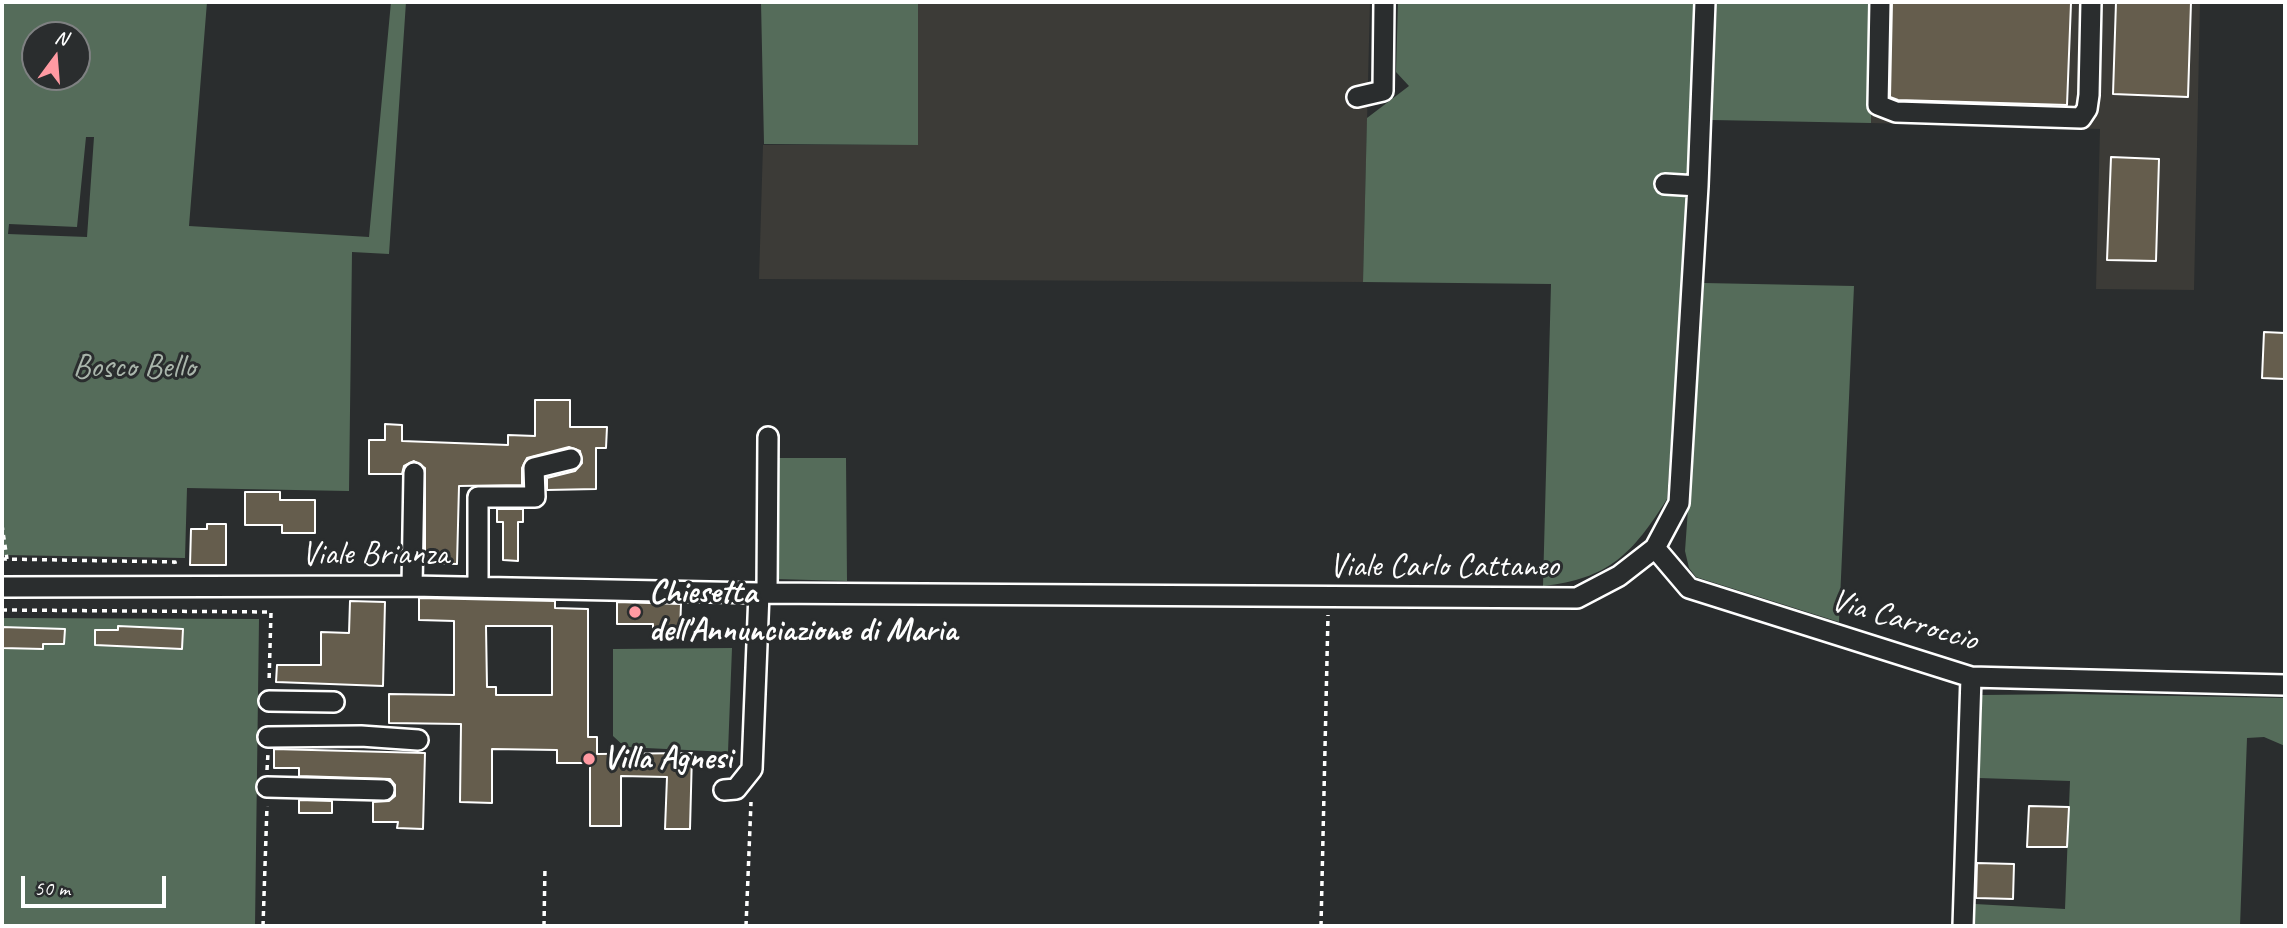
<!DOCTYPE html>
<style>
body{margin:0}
#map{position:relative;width:2287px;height:928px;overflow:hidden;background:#2a2d2e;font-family:Caveat,sans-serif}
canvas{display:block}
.frame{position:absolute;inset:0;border:4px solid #fff;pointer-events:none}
.north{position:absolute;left:21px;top:21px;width:70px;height:70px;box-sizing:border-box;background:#2a2d2e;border:2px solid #7f8182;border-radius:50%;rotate:16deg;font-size:19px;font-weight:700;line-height:28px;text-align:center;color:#fff}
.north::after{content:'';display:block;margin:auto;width:24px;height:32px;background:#ff9aa2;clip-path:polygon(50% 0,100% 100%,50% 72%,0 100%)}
.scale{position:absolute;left:21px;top:876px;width:145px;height:32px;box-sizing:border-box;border:4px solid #fff;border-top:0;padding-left:9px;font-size:21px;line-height:24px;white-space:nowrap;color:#fff;-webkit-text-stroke:5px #2a2d2e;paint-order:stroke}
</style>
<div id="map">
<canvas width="2287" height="928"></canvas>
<div class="frame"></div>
<div class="north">N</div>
<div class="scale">50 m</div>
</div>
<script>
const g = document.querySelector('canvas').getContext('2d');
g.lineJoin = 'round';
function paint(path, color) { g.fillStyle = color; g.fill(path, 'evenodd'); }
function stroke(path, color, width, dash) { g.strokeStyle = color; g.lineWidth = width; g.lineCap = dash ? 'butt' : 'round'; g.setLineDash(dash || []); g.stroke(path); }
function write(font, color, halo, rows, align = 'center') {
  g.font = font + ' Caveat,sans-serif'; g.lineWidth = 6; g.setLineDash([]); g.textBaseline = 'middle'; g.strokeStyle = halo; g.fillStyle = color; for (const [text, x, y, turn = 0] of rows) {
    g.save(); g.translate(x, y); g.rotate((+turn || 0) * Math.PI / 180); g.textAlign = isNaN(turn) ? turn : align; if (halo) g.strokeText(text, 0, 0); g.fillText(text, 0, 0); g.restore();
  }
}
paint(new Path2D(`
 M918,2H1370L1363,282L759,279L763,145H918Z
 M1874,2H2200L2194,290L2096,289L2100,129L1871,123Z`), '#3c3b37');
paint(new Path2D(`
 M2,2H207L189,226L369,237L391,2H406L389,254L352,252L349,491L187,488L185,558L2,555ZM35,35H77V77H35ZM86,137H94L87,237L8,234L9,224L77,227Z
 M761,2H918V145L764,144Z
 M1398,2H1695L1688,193L1667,499C1633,553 1609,579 1543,586L1551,284L1363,282L1367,118L1409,86L1396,72Z
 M1717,2H1874L1871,123L1712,120Z
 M1704,283L1854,286L1839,622L1696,577L1689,568L1685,551Z
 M775,458H846L847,581L775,579Z
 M2,618L259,619L255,926H2Z
 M732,648L728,752L625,747L613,736V649Z
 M2072,694L2285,698V746L2264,737L2247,738L2240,926H1975V904L2065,909L2070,781L1979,778L1982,695Z`), '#556c5a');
const building = new Path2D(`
 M1892,2L2071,3L2067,105L1898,100L1890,97Z
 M2116,2H2191L2188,97L2113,94Z
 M2111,157L2159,159L2156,261L2107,260Z
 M2264,332L2285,333V379L2262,378Z
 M535,400H570V427H607L606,448H596V489L547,490V478L575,471L582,463L580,451L569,447L527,458L522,468V485L459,486L457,564L425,563V468L414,461L404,466L402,474H369V440H385V424L402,425V441L508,445V435L535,436Z
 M245,492H280V500H315V533H282V525H245Z
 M497,509H523V522H518V561L503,560V522H497Z
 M207,524H226V565H190L191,529H207Z
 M419,598L555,601V608L588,609V737H597V754L692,753L690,829H665L667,777L621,776V826H590V763H557V750L492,749V803L460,802L461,724L389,723V694L454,695V621L419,620ZM486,626H552V695H496V687H487Z
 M350,601L385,602L383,686L276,682L277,665H321V632L349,633Z
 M617,602L681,604L680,631H653V624H617Z
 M118,626L183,629L182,649L95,645V630H118Z
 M2,627L65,629L64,644H43V649L2,648Z
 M274,749L425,753L423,829L397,828L398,822H373V802L389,801L395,796V785L390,779L299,776V768H274Z
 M299,800L332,801V813H299Z
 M2029,806L2069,807L2067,847H2027Z
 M1977,863L2014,864L2013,899L1976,898Z`);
paint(building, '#655d4d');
stroke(building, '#fff', 2);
const minor = new Path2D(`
 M1880,2L1878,105L1896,112L2081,118L2087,109L2089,95L2091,2
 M1357,97L1383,91L1384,2
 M1665,184L1698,186
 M1655,548L1689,588L1971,677L2285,685
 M412,586L414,473
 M478,586V497H535L534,468L571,459
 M2,587L412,586L759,593L1577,598L1619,576L1655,548L1679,503L1698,186L1705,2
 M767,593L768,437
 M269,701L334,702
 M268,737L361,736L418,740
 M267,787L384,790
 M724,790L736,789L752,769L759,593
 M1963,926L1971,677`);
stroke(minor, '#fff', 24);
stroke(new Path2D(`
 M2,525L7,559
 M2,559L175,562L176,567
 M2,610L271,612L269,683
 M267,770L268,753
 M263,926L267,806
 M544,926L545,866
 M746,926L751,802
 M1321,926L1328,615`), '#fff', 3.5, [5, 5]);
stroke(minor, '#2a2d2e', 19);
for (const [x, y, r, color] of [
 [635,612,7,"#ff9aa2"],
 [589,759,7,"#ff9aa2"]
]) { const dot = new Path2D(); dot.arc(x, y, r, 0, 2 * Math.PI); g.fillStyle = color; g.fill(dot); stroke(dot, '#2a2d2e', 2.5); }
write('33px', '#aab6ac', '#2a2d2e', [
 ["Bosco Bello",134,368]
]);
write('33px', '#fff', '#2a2d2e', [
 ["Viale Brianza",375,555],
 ["Viale Carlo Cattaneo",1444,567],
 ["Via Carroccio",1904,621,16]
]);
write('bold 33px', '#fff', '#2a2d2e', [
 ["Chiesetta",649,593],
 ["dell'Annunciazione di Maria",649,631],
 ["Villa Agnesi",603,759]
], 'left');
</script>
